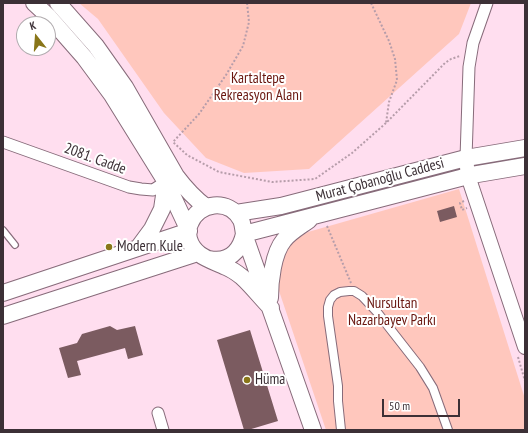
<!DOCTYPE html>
<meta charset="utf-8">
<style>
body{margin:0}
#map{position:relative;width:528px;height:433px;overflow:hidden;background:#ffdeef;font-family:"PT Sans Narrow",sans-serif}
canvas{display:block}
.frame{position:absolute;inset:0;border:4px solid #3c3036;pointer-events:none}
.north{position:absolute;left:16px;top:16px;width:40px;height:40px;box-sizing:border-box;background:#fff;border:1px solid #b1acaf;border-radius:50%;rotate:343deg;font-size:11px;font-weight:700;line-height:16px;text-align:center;color:#3c3036}
.north::after{content:'';display:block;margin:auto;width:14px;height:18px;background:#897619;clip-path:polygon(50% 0,100% 100%,50% 72%,0 100%)}
.scale{position:absolute;left:382px;top:399px;width:78px;height:18px;box-sizing:border-box;border:2px solid #3c3036;border-top:0;padding-left:5px;font-size:12px;line-height:14px;white-space:nowrap;color:#3c3036;-webkit-text-stroke:3px #fff;paint-order:stroke}
</style>
<div id="map">
<canvas width="528" height="433"></canvas>
<div class="frame"></div>
<div class="north">K</div>
<div class="scale">50 m</div>
</div>
<script>
const g = document.querySelector('canvas').getContext('2d');
g.lineJoin = 'round';
function paint(path, color) { g.fillStyle = color; g.fill(path, 'evenodd'); }
function stroke(path, color, width, dash) { g.strokeStyle = color; g.lineWidth = width; g.lineCap = dash ? 'butt' : 'round'; g.setLineDash(dash || []); g.stroke(path); }
function write(font, color, halo, rows, align = 'center') {
  g.font = font + ' "PT Sans Narrow",sans-serif'; g.lineWidth = 4; g.setLineDash([]); g.textBaseline = 'middle'; g.strokeStyle = halo; g.fillStyle = color; for (const [text, x, y, turn = 0] of rows) {
    g.save(); g.translate(x, y); g.rotate((+turn || 0) * Math.PI / 180); g.textAlign = isNaN(turn) ? turn : align; if (halo) g.strokeText(text, 0, 0); g.fillText(text, 0, 0); g.restore();
  }
}
paint(new Path2D(`
 M79,3H471L459,34L309,169L244,173L206,158L164,113L98,19Z
 M459,189L525,399V430H326L277,285L280,257L292,241L308,232Z`), '#ffc7bd');
paint(new Path2D(`
 M454,206L457,217L440,222L437,211Z
 M110,326L117,330L135,326L143,355L128,359L125,348L77,361L81,375L68,378L59,348L77,343L82,334Z
 M250,330L278,421L248,430H244L217,340Z`), '#7b5b60');
const service = new Path2D(`
 M3,230L15,245`);
const pedestrian = new Path2D(`
 M341,430L338,401V386L328,316V307L330,300L334,295L340,292L349,291H354L362,296L377,312L420,367L433,388L448,430`);
const minor = new Path2D(`
 M3,142L129,187L141,189L153,190L170,179
 M466,158L469,67L473,43L487,3
 M158,413L163,430`);
const tertiary = new Path2D(`
 M466,158L468,176L525,347`);
const secondary = new Path2D(`
 M34,3L48,16L84,57L112,95L166,182L189,231
 M58,3L96,46L125,87L176,176C185,188 194,198 206,207
 M236,213L281,206L466,158L525,148
 M244,234L472,175L525,166
 M138,248L152,229L162,209L166,182
 M209,259C228,263 240,252 244,234
 M3,293L189,231
 M270,298C270,282 273,253 284,240C290,232 301,226 309,220
 M271,308C261,298 252,286 242,277C237,273 231,269 226,267C212,260 194,257 189,239C188,234 188,228 190,224C198,202 229,198 241,220C243,224 243,229 244,234L313,430
 M3,316L198,253`);
stroke(service, '#876b7a', 8);
stroke(pedestrian, '#876b7a', 10);
stroke(minor, '#876b7a', 13);
stroke(tertiary, '#876b7a', 16);
stroke(secondary, '#876b7a', 18);
stroke(new Path2D(`
 M247,3L249,22L243,46L226,75L199,114L173,142L187,155L219,172L272,182L315,179L352,153L386,123L445,63L451,59L460,56
 M371,3L389,41L395,59L397,80L389,102L386,123
 M464,201L460,203L462,210L467,208
 M327,226L351,283
 M518,357L525,381`), '#b69daa', 2, [2, 2]);
stroke(service, '#fff', 5.5);
stroke(pedestrian, '#fff', 8);
stroke(minor, '#fff', 11);
stroke(tertiary, '#fff', 14);
stroke(secondary, '#fff', 16);
for (const [x, y, r, color] of [
 [109,247,4,"#897619"],
 [247,380,4,"#897619"]
]) { const dot = new Path2D(); dot.arc(x, y, r, 0, 2 * Math.PI); g.fillStyle = color; g.fill(dot); stroke(dot, '#fff', 1.5); }
write('15px', '#69160f', '#fff', [
 ["Kartaltepe",258,79],
 ["Rekreasyon Alanı",258,96],
 ["Nursultan",392,304],
 ["Nazarbayev Parkı",392,321]
]);
write('15px', '#3c3036', '#fff', [
 ["2081. Cadde",95,159,20],
 ["Murat Çobanoğlu Caddesi",380,180,-15]
]);
write('15px', '#3c3036', '#fff', [
 ["Modern Kule",117,247],
 ["Hüma",255,380]
], 'left');
</script>
